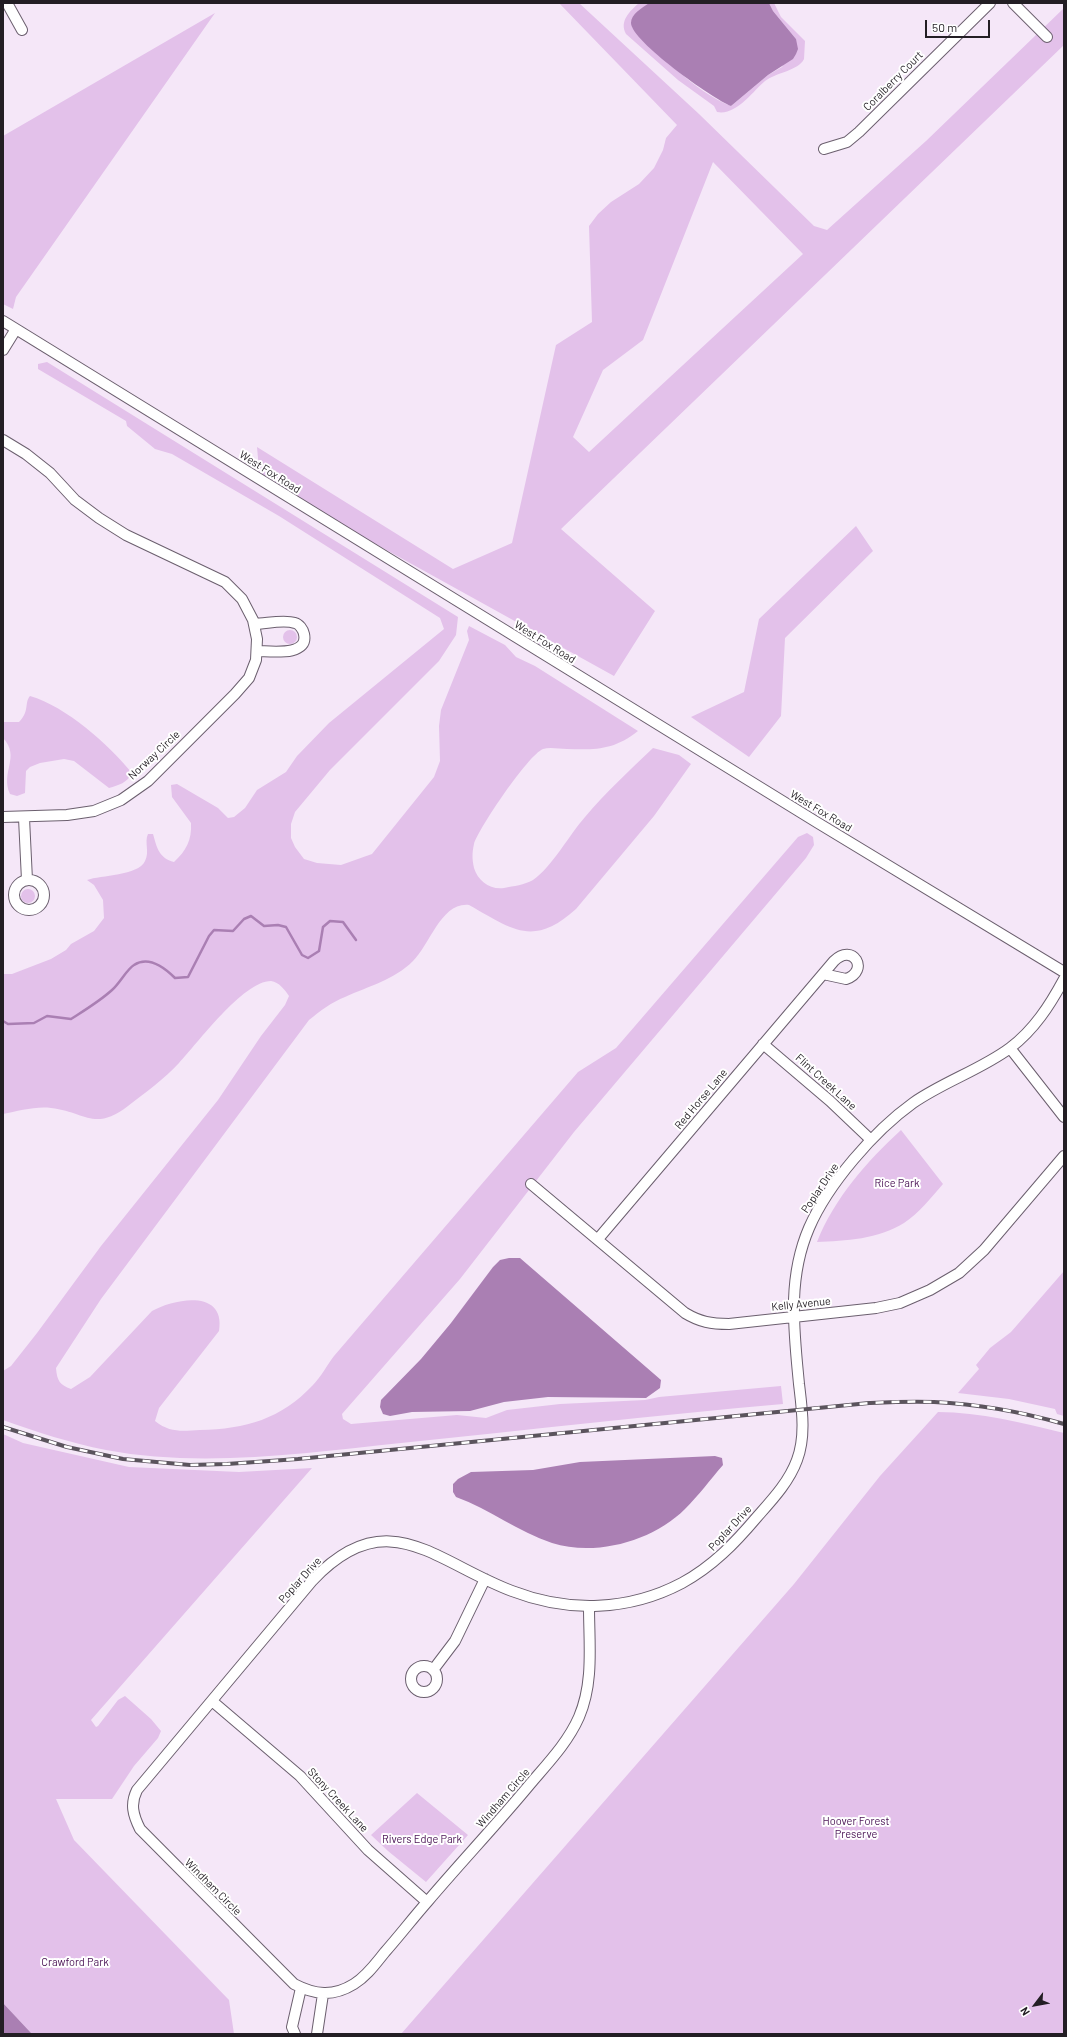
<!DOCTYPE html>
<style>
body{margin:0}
#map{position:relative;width:1067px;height:2037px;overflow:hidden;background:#f5e7f8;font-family:Barlow,sans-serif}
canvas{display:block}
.frame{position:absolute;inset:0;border:4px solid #231e24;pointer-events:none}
.north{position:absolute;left:1015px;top:1985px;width:40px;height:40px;-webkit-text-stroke:3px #fff;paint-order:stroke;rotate:238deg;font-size:11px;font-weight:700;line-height:16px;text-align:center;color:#231e24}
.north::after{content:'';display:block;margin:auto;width:14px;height:18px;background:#231e24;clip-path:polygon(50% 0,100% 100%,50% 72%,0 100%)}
.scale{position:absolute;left:925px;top:20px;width:65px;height:18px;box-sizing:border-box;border:2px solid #231e24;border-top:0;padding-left:5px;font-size:12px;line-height:14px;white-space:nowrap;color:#231e24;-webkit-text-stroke:3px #fff;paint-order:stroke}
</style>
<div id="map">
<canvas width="1067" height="2037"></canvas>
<div class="frame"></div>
<div class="north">N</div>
<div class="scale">50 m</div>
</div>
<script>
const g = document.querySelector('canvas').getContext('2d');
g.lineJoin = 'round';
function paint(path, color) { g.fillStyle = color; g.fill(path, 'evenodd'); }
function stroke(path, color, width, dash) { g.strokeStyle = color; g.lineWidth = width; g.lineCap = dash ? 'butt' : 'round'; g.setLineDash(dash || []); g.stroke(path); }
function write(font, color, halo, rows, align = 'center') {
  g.font = font + ' Barlow,sans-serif'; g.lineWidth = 4; g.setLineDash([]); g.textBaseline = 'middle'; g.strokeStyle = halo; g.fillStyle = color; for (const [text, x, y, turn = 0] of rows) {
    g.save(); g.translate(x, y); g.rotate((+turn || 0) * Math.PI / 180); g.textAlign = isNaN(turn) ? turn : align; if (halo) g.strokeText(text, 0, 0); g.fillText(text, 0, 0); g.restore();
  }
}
paint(new Path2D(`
 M559,3H579L699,114L814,226L827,230L926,141L1064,8V45L561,529L655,611L614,676L260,480L257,447L453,569L512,543L556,345L592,322L589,226L598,214L611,202L639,184L654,168L663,150L666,138L677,125ZM713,162L803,254L589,452L573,437L603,370L643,340Z
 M639,3H649L633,17L632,27C659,54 694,91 731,106L768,75L782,67L796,39L773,11L769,3H774L781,17L805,41L804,59C798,71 777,72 765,81C753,91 736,116 717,112L714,106L678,80L626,34C619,21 630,11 639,3Z
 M215,13L16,297L13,309L3,304V136Z
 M47,362L458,617L456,635L439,661L330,770L295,812L291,824V838L295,847L304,859L317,863L341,865L372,854L434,777L440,761L439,726L441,710L469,640L467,631L469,626L505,645L516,657L535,666L638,731C614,750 596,750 567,749C559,749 550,747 543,749C528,755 479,828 474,844C472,853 472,859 474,868C478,881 490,890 504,888C514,886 524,885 533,880C551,868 570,834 585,817C606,792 630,770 653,748L679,755L691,764L654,816L576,909C533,948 512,929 469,905C441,902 430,945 413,961C394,980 369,986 345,997C332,1002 320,1011 309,1020L101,1299L56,1368C57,1381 60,1385 71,1389L90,1377L152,1311C175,1298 226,1289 219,1331L159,1408L155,1421C170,1433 182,1431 200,1430C246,1429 281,1419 313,1385C321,1377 327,1365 334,1356L578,1072L616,1048L798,837L807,833L813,837L814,845L806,858L574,1132L460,1279L342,1414L343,1419L351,1424L457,1415L486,1418L507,1410L560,1404L645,1400L659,1397L781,1386L783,1404C656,1415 529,1430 401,1443C306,1453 201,1468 106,1450C70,1443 37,1432 3,1420V1371L11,1366L37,1333L101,1246L218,1100L261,1036L285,1005L289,996C285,990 279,982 271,981C243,981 197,1044 179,1063C164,1079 145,1093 128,1106C94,1132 86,1112 51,1108C36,1106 18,1111 3,1114V974H12L51,959L66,950L71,944L94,931L104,918L103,900L94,885L87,880C101,875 138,876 145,861C150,852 144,842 148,834H153C157,848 159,858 174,862C186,851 192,840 191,823L172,797L171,785L177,784L218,808L228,818L234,817L245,808L257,790L286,772L297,756L329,723L444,629L440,618L279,516L172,454L155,449L127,426L126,421L38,369V364Z
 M856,526L873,551L785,638L781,716L749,757L691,717L744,692L759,619Z
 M283 637a7 7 0 1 1 14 0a7 7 0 1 1-14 0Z
 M30,696C67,707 108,744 132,773C127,783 119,785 109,788L74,761L64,759L40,763L30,767L26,771L25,793L17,796L10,794C0,772 21,757 3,738V722H19C30,711 24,703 30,696Z
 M21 896a7 7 0 1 1 14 0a7 7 0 1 1-14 0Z
 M901,1130L943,1184C931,1198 919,1213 904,1223C879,1239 845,1241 817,1242C834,1199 867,1161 901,1130Z
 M1064,1271V1416L1057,1414L1055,1409L1009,1399L958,1393L979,1369L976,1365L990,1348L1011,1332Z
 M938,1412C980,1412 1023,1423 1064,1433V2034H401L794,1584L880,1476Z
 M3,1434L23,1443L129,1467L239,1472L312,1468L91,1720L96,1727L98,1726L118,1700L125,1696L151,1719L161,1731L158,1738L134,1766L112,1799H56L74,1840L229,2000L234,2034H32L3,2003Z
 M417,1793L468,1835L426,1882L388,1851L371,1835Z`), '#e3c1ea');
paint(new Path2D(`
 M649,3H769L773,11L796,39L798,49L796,54L793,59L768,75L731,106C713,99 631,41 631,23C631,14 642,8 649,3Z
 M509,1258H520L661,1380L660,1388L646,1398L548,1397L504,1402L470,1411L412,1412L390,1416L383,1414L380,1407L381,1400L421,1359L451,1323L493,1267L500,1260Z
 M715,1456L722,1458L723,1465C710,1480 699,1495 685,1509C653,1541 596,1557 552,1543C518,1532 490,1509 456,1497L453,1492V1484L458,1479L471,1472L533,1470L580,1462Z
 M3,2003L32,2034H3Z`), '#aa7fb3');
stroke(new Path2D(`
 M3,1021L8,1024L34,1023L47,1016L71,1019C85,1010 100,1001 112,990C120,983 127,969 134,965C149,955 165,968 175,978L188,977L209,936L214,930L233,931L244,919L251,916L264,926L278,925L286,927L302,955L308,958L319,951L323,927L330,921L343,922L356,940`), '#aa7fb3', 2.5);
const minor = new Path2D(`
 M7,3L22,30
 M1013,3L1047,37
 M824,149L847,142L859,132L990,3
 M3,321L818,823L1064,972
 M3,350L16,329
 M3,440L26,454L50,473L75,500L99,518L126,535L225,582L242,599L253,620L257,639L256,660L249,678L235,694L148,781L121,800L94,811L67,815L3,817
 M254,624C266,624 283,619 295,623C299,624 303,629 304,634C309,657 270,651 257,651
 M24,818L27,880
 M14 895a15 15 0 1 1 30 0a15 15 0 1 1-30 0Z
 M763,1044L830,1101L871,1140
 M1010,1048L1064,1117
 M531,1184L685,1313C700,1322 711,1324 729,1324L876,1308L900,1303L930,1290L959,1273L984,1250L1064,1156
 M598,1239L834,961C853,942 870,971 846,979L823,974
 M589,1607C589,1644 594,1682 579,1717C568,1742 549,1762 531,1783C498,1823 462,1861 428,1901C413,1918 400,1935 385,1952C376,1963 367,1976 354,1984C333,1997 315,1995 294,1984L140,1829C133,1815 130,1804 137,1790L312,1581C387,1501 435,1562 512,1591C569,1613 629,1611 682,1583C713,1566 735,1543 757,1517C772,1500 789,1482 797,1460C806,1436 802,1409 799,1384C794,1331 787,1279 809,1228C828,1184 874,1131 913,1103C943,1082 982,1069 1010,1048C1034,1030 1050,1005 1064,979
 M411 1679a13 13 0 1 1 26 0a13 13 0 1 1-26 0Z
 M433,1670L455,1641L485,1579
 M212,1701L300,1776L368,1850L427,1902
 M295,2034L292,2027L301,1988
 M317,2034L323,1994`);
stroke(minor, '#6b5f6e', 12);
stroke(minor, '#fff', 10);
const rail = new Path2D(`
 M3,1427L67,1447L123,1459L190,1465L227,1464L298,1459L869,1403C891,1402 912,1401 934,1402C978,1404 1022,1412 1064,1424`);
stroke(rail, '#5b545d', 4);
stroke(rail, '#fff', 2.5, [8]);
write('11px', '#231e24', '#fff', [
 ["Coralberry Court",893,81,-45],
 ["West Fox Road",270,472,32],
 ["West Fox Road",545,642,32],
 ["Norway Circle",154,755,-43],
 ["West Fox Road",821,811,31],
 ["Flint Creek Lane",826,1082,42],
 ["Red Horse Lane",701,1099,-50],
 ["Poplar Drive",820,1188,-56],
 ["Kelly Avenue",801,1304,-6],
 ["Poplar Drive",730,1528,-47],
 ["Poplar Drive",300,1580,-48],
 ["Windham Circle",503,1798,-49],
 ["Stony Creek Lane",338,1800,47],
 ["Windham Circle",213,1887,45]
]);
write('11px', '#491254', '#fff', [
 ["Rice Park",897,1183],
 ["Hoover Forest",856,1821],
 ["Preserve",856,1834],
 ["Rivers Edge Park",422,1839],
 ["Crawford Park",75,1962]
]);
</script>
